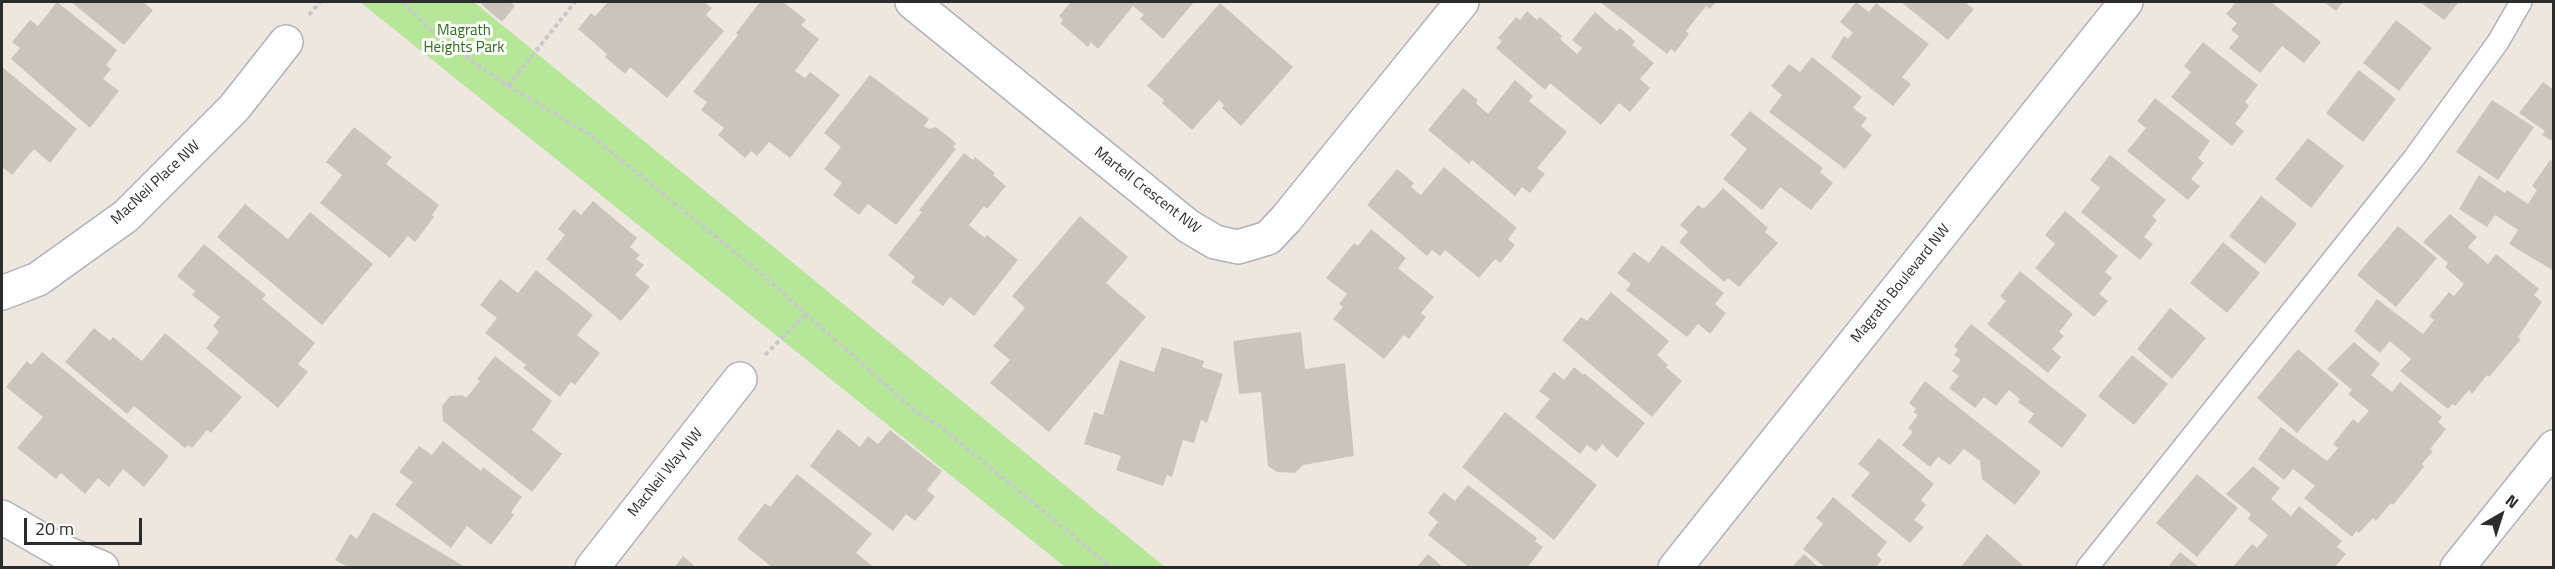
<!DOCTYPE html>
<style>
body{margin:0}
#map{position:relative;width:2555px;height:569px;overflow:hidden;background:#eee7df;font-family:"Titillium Web",sans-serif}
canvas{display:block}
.frame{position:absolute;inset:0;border:3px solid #2c2c2c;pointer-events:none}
.north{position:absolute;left:2471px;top:485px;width:60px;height:60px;-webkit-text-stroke:4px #fff;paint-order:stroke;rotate:39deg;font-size:16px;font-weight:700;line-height:24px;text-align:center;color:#2c2c2c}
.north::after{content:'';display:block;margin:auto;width:21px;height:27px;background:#2c2c2c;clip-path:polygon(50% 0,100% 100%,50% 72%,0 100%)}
.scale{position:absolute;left:24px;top:518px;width:118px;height:27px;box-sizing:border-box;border:3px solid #2c2c2c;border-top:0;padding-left:8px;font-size:18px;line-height:21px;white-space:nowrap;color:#2c2c2c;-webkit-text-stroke:4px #fff;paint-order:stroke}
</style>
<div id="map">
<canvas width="2555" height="569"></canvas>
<div class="frame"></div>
<div class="north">N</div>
<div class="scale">20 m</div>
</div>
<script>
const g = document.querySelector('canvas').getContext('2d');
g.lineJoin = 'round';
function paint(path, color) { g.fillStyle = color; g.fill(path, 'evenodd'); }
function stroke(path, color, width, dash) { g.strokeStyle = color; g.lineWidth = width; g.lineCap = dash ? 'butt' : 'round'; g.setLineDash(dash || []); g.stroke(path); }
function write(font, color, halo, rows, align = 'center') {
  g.font = font + ' "Titillium Web",sans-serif'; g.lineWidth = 6; g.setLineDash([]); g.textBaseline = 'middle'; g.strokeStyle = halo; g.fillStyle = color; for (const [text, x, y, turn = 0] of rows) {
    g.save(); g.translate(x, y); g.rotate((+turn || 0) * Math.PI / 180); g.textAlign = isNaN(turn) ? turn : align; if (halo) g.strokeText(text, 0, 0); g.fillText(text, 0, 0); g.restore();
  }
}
paint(new Path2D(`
 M360,2H474L1165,567H1065Z`), '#b6e799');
paint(new Path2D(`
 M57,2L117,50L106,65L111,69L103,79L119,91L90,128L11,59L20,48L12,42L30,20L38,26Z
 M71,2H143L153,10L124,45Z
 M484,2H510L515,6L502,22L481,4Z
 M608,2H704L712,8L706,15L724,31L667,98L630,67L625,74L605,57L607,54L578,29L591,13L595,16Z
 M760,2H783L806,20L801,25L819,39L795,71L805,78L810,72L840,95L790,158L769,142L757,156L751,151L745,158L718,135L724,128L701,110L707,102L693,92L738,35L736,33Z
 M1071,2H1194L1163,39L1140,19L1144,15L1133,6L1098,49L1091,42L1088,47L1060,23L1063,20L1059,16Z
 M1600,2H1716L1710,9L1706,6L1686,31L1689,34L1675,52L1671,49L1667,54Z
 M1856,2L1869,12L1876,3L1929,44L1902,77L1911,84L1893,106L1831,57L1844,36L1848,39L1853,33L1840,22Z
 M1901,2H1964L1974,9L1948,40Z
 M2236,2H2271L2321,42L2304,63L2282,46L2260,73L2229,48L2239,36L2231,30L2237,23L2226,14Z
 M2324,2H2343L2336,11Z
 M2420,2H2459L2444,20Z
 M1220,3L1293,67L1241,126L1222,108L1224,105L1219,100L1192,130L1162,103L1164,100L1147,86Z
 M1527,11L1537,20L1540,17L1562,36L1560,39L1577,54L1582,48L1572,40L1595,12L1617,31L1620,28L1635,41L1632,45L1654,63L1640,79L1650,88L1630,112L1619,103L1601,125L1550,83L1545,90L1496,48L1502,41L1498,38L1516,17L1520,20Z
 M2396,20L2432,48L2399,91L2363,63Z
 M2203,42L2258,85L2245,102L2249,106L2235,124L2244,131L2232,146L2171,97L2191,72L2184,66Z
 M1812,57L1862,97L1853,108L1867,118L1861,126L1872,135L1845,169L1769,112L1782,95L1771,86L1789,64L1800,72Z
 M2,67L77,129L50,163L34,149L12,175L2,167Z
 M2359,70L2396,99L2363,142L2326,113Z
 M870,75L929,119L924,126L929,129L936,127L956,143L953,147L956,149L896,225L868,204L859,215L833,195L842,183L824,169L841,147L824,133Z
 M1515,80L1533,96L1529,101L1567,132L1537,168L1545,174L1530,193L1522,187L1515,196L1472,160L1469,164L1428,130L1463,88L1478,100L1476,103L1488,114Z
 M2543,82L2554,90V142L2542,135L2545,131L2519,113Z
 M2155,98L2210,141L2198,158L2204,163L2191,179L2200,186L2188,200L2127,151L2146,128L2137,121Z
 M2492,100L2534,127L2498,180L2456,152Z
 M1750,111L1823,168L1820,172L1833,183L1811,210L1780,187L1762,210L1723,179L1747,149L1730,135Z
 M354,127L392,157L386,164L439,205L432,215L434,217L415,242L408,236L390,258L320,203L342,175L326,162Z
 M2308,138L2344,166L2311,208L2275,179Z
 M964,153L973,160L975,157L995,173L993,175L1006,186L987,209L984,206L969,225L985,238L987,235L1018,260L974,316L950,297L943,306L911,282L915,277L888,255L922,212L919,210Z
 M2110,155L2166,200L2152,216L2157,220L2144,237L2153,244L2140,260L2081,212L2100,188L2090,180Z
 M2550,160L2554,162V271L2509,244L2518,230L2495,215L2487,227L2459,209L2479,175L2505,193L2507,190L2528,204L2537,190L2532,186Z
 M1444,167L1517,228L1508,239L1515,245L1500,263L1495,259L1479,278L1445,250L1440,256L1432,250L1427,256L1367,205L1397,169L1414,183L1411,187L1421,195Z
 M1723,188L1768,228L1765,232L1778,243L1739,287L1728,278L1724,282L1679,242L1688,232L1680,225L1698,205L1704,209Z
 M2261,196L2297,224L2265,264L2229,236Z
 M593,201L637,238L630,247L640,255L636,259L644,265L635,275L650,287L621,321L546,259L565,235L558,229L574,209L581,215Z
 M245,204L288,239L310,212L373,264L322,325L217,237Z
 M2065,211L2118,256L2105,272L2112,278L2099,294L2108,301L2094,317L2035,268L2055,244L2045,235Z
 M2450,214L2477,237L2468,247L2488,264L2496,254L2539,289L2534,295L2542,302L2518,337L2521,339L2489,377L2487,375L2472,394L2469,390L2455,406L2452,404L2448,409L2400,371L2411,359L2390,341L2380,353L2354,331L2377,299L2423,334L2434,320L2429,316L2449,292L2454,296L2464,284L2445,267L2448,263L2423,242Z
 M1080,216L1128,257L1106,283L1146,317L1049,432L990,383L1010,360L993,346L1025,308L1012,296Z
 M2398,226L2437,258L2396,307L2357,275Z
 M1371,229L1406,258L1398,268L1434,297L1421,313L1426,317L1409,339L1404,335L1384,359L1333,319L1343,307L1339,304L1347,294L1326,278L1354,243L1358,246Z
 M2223,242L2260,273L2227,313L2190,283Z
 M204,244L266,295L262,299L315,343L298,364L308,372L278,408L206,348L219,332L213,326L220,317L192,295L195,291L177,276Z
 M1662,245L1724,293L1715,304L1726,313L1710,334L1698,324L1687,337L1626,290L1631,284L1617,273L1634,252L1649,263Z
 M536,270L593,315L577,335L600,353L575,385L571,382L560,397L523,368L526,365L485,333L497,318L480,305L500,279L518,293Z
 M2020,271L2073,314L2059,332L2064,336L2052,349L2061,357L2048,373L1987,324L2006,301L2000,296Z
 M1611,292L1669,341L1657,355L1668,365L1666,367L1682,381L1652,417L1562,340L1581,317L1587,321Z
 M2170,308L2206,338L2172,379L2137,349Z
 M1971,324L2087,415L2062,448L2028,422L2034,414L2018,402L2020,399L2009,390L1996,406L1984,397L1975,408L1949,388L1959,376L1952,371L1961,360L1954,355L1958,350L1954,346Z
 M94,328L110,341L113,337L142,361L165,333L242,397L211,433L207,430L192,448L188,445L185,448L134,406L127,414L65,362Z
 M1301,332L1305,369L1345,363L1354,456L1303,465L1295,473L1277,472L1268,466L1261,392L1239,394L1233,341Z
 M2354,342L2380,364L2371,375L2392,392L2400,382L2442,417L2438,422L2446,429L2430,449L2433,451L2422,464L2424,467L2393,505L2391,503L2376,521L2373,518L2359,533L2356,531L2352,537L2304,498L2315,486L2293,469L2284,480L2258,459L2281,427L2327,461L2338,448L2333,444L2353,419L2358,423L2369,411L2348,394L2352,390L2327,369Z
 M1162,347L1204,361L1202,367L1223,374L1207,423L1201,420L1194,443L1183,440L1172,477L1167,475L1163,486L1116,470L1121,456L1084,444L1094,412L1103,415L1120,360L1154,372Z
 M2298,349L2339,384L2297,433L2257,398Z
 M42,352L169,456L144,487L123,469L109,487L98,478L85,494L61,473L56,479L17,448L43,417L6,387L27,361L31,365Z
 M2132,355L2168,384L2134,425L2098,396Z
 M495,356L552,401L532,430L562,454L532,492L443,421L442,406L450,396L462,395L466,398L480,381L477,379Z
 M1574,367L1583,375L1584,373L1645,423L1617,458L1602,444L1596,452L1587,445L1580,454L1535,417L1550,399L1539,391L1554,372L1564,380Z
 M1925,381L2041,472L2015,505L1982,479L1980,461L1964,449L1950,465L1938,457L1930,467L1902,445L1913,432L1908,428L1918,415L1913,412L1916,409L1909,403Z
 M1505,412L1597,485L1554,540L1462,467Z
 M838,429L860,447L868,436L878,444L890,430L942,471L927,490L935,497L915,521L906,514L893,531L810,466Z
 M1879,438L1934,484L1921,500L1926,505L1914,520L1924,527L1910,543L1851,496L1870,473L1858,464Z
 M443,441L481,471L483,467L522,497L511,512L514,515L491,545L467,526L451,548L395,505L413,482L399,472L419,446L432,455Z
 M2253,466L2280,488L2271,499L2291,516L2299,506L2342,541L2337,547L2346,554L2334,568H2232L2252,544L2257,548L2268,535L2248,519L2251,514L2226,494Z
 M797,474L872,534L856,553L875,568H773L737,539L765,503L770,507Z
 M2197,474L2238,508L2197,557L2156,523Z
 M1468,485L1537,538L1535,541L1543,547L1527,568H1470L1428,535L1438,522L1428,513L1444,492L1455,501Z
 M1833,497L1887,542L1877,555L1882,560L1875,568H1826L1803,549L1823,524L1816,518Z
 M373,512L467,568H344L346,566L335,560L350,534L357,539Z
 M1987,534L2023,565L2021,568H1960Z
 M2180,552L2200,568H2167Z
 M1428,554L1444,568H1416Z
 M1804,554L1819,568H1791Z
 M683,556L697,568H674Z`), '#c9c5bd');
const lane = new Path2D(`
 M2087,568L2414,158L2498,42L2521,2`);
const street = new Path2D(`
 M912,2L1188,226L1215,242L1238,247L1268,238L1286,219L1462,2
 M2,293L38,279L126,216L234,108L286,42
 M2,517L61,551L102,568
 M592,568L740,379
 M2457,568L2554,447`);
const secondary = new Path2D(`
 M1675,568L2126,2`);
stroke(lane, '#afb2bc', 24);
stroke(street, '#afb2bc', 36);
stroke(secondary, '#afb2bc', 36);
stroke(new Path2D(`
 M403,2L438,37L508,86L589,134L758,271L915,411L941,427L1112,568
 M309,15L320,2
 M508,86L575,2
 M765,355L807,313`), '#c8c8c8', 4, [4.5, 3]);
stroke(lane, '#fff', 21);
stroke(street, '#fff', 33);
stroke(secondary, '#fff', 33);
write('15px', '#2c6e18', '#fff', [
 ["Magrath",464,31],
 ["Heights Park",464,48]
]);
write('15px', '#2c2c2c', '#fff', [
 ["MacNeil Place NW",156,183,-43],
 ["Martell Crescent NW",1147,191,38],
 ["Magrath Boulevard NW",1901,284,-51],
 ["MacNeil Way NW",666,473,-51]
]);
</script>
